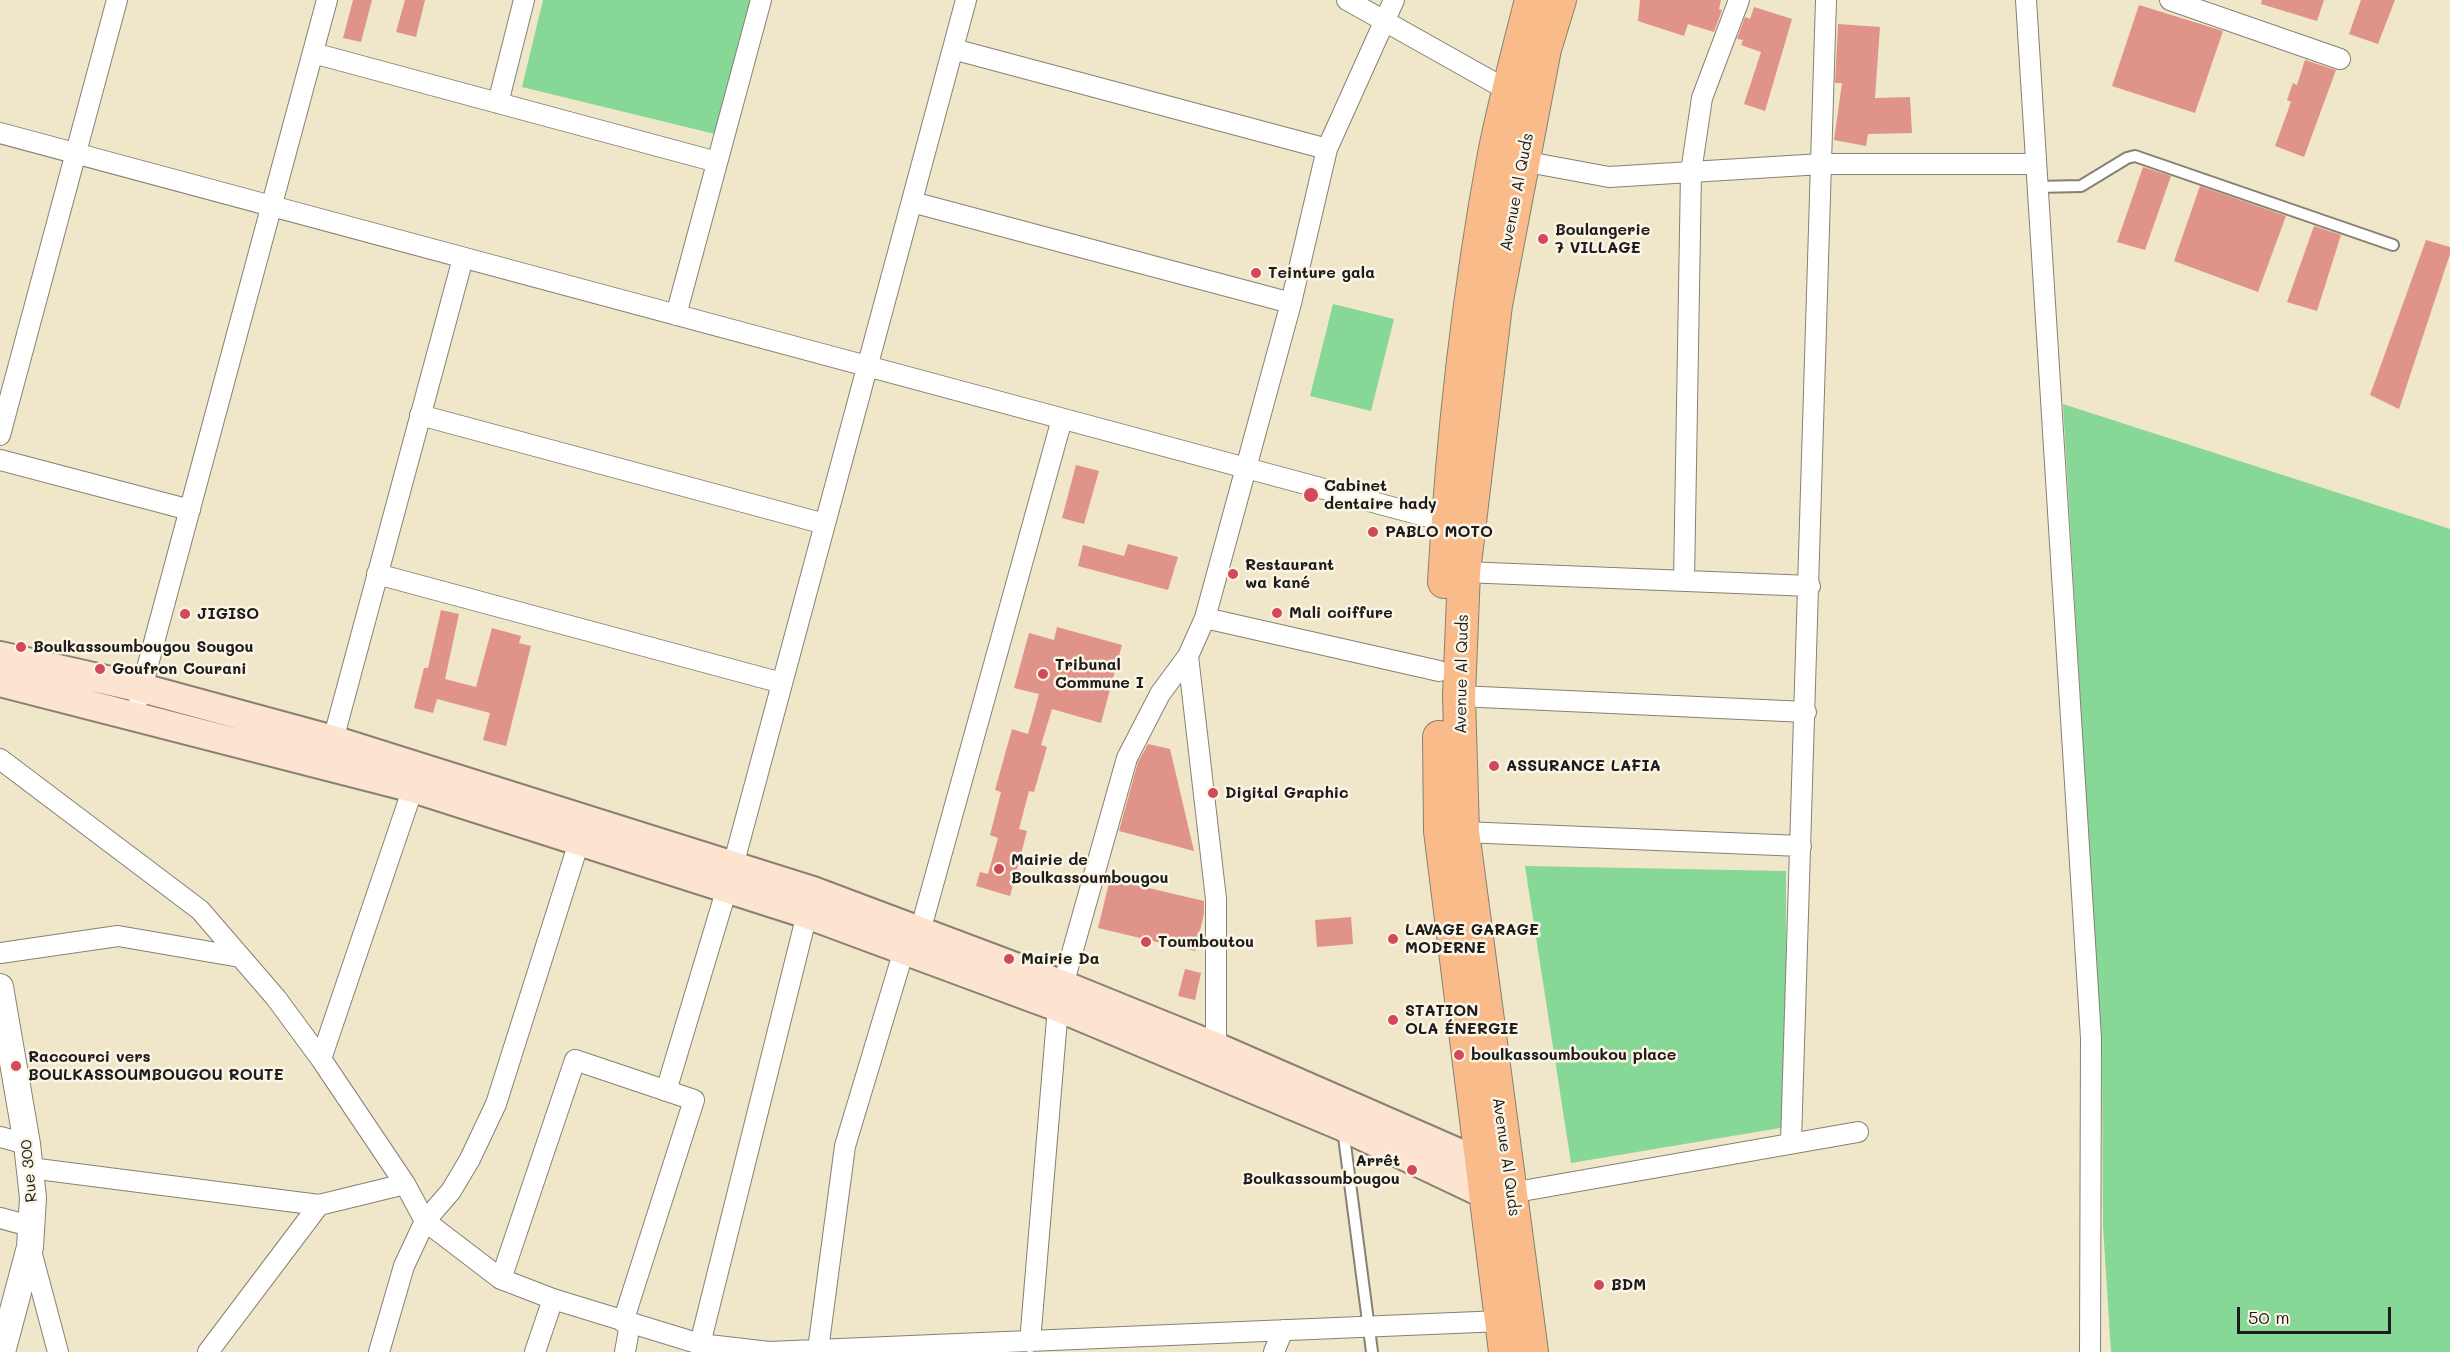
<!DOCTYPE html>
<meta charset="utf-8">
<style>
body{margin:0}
#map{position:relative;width:2450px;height:1352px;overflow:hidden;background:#f0e6c9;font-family:Mali,sans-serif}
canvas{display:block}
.scale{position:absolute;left:2237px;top:1307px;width:154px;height:27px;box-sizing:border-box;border:3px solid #1c1c1c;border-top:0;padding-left:8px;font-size:18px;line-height:21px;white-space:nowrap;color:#1c1c1c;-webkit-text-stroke:4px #fcf5e5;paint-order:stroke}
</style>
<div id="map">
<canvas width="2450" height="1352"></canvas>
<div class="scale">50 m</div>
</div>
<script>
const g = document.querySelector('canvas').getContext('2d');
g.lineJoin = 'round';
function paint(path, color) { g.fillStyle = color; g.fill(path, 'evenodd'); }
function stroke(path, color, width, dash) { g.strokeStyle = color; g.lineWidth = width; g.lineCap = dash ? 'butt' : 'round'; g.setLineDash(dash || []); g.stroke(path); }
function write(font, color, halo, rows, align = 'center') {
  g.font = font + ' Mali,sans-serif'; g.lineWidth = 5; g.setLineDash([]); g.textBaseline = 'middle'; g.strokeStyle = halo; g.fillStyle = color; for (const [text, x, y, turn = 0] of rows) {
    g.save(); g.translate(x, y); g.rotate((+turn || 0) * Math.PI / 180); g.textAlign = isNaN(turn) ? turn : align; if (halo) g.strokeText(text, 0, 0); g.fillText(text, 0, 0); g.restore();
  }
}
paint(new Path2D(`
 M543,0H752L719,135L522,87Z
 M1333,304L1394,319L1371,411L1310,396Z
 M2063,404L2450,529V1352H2111L2103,1226L2102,1065Z
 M1525,866L1786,871V1127L1571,1163Z`), '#87d797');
paint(new Path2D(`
 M353,0H372L361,42L343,38Z
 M405,0H425L416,37L396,32Z
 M1640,0H1721L1719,9L1722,10L1714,32L1688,24L1684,36L1638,21Z
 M2262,0H2324L2317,21L2261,4Z
 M2361,0H2395L2378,44L2349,34Z
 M2139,5L2223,31L2195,113L2112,86Z
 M1754,7L1792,19L1765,111L1744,104L1761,52L1741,45L1743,40L1737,39L1745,17L1750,19Z
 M1838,24L1880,27L1875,98L1910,97L1912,133L1868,134L1866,146L1834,140L1842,83H1835Z
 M2305,60L2336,70L2304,157L2275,146L2291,102L2287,100L2293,83L2297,85Z
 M2143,167L2171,176L2145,250L2117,242Z
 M2200,186L2286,216L2258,292L2174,261Z
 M2314,226L2341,235L2317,311L2287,302Z
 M2426,240L2450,247V254L2399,409L2370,395Z
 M1076,465L1099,471L1084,524L1062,518Z
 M1128,544L1178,557L1168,590L1078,566L1083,545L1124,556Z
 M441,610L459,614L445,679L476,687L492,628L521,636L519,643L531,646L506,746L483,740L490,713L437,699L433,713L414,708L424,668H428Z
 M1057,627L1122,645L1101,723L1052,709L1041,745L1047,747L1034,792L1029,791L1019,829L1027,831L1010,896L976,886L980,872L988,874L998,838L990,835L1001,792L995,790L1012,729L1028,734L1039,694L1014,688L1029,633L1054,640Z
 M1148,744L1170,749L1194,851L1119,831L1138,762Z
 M1110,879L1204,901V914L1195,951L1098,928Z
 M1351,917L1353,944L1317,947L1315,920Z
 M1185,969L1201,973L1195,1000L1178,996Z`), '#e09389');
const service = new Path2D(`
 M2036,187L2081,186L2127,158L2135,156L2393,245
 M1343,1129L1372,1352`);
const minor = new Path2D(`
 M1347,0L1509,91
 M2026,0L2091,1038L2090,1352
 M2170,0L2340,59
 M953,49L1327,149
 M313,53L717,162
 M498,103L524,0
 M0,133L1447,522
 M1522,161L1609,177L1822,164H2034
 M912,202L1291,303
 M676,315L761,0
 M420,415L825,524
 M0,435L117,0
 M0,460L190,510
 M1464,572L1810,586
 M377,574L782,683
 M1684,581L1691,172L1702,98L1739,0
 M1205,618L1439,671
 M1188,656L1216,899V1047
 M1459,696L1806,712
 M139,698L327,0
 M330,751L463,258
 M0,759L200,910L276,998L321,1059L405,1184L425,1221L501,1279L553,1299L700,1344L769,1352L1501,1321
 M1463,832L1801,846
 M924,917L1062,419
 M0,953L118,936L240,957
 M321,1059L413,788
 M666,1091L727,888L966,0
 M0,1137L27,1144
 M1791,1142L1826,0
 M30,1168L319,1205
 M1522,1191L1858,1132
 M0,1218L30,1226
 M30,1247L58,1352
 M501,1279L575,1060L694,1100L623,1322
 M1030,1342L1058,1007L1063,985L1127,758L1160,694L1188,656L1205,618L1291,303L1327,149L1394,0
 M700,1344L810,902
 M818,1350L845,1146L907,940
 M208,1352L319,1205L405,1184
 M379,1352L404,1266L425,1221L451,1191L470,1159L496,1104L579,842
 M535,1352L553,1299
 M625,1352L630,1324
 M1274,1352L1283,1330`);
const tertiary = new Path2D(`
 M0,987L27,1144L33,1198L30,1247L2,1352`);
const secondary = new Path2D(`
 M0,656L142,688L333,740L813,891L1063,985L1216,1047L1479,1162L1498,1174
 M0,682L413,788L807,914L1058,1007L1342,1126L1483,1193H1505`);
const primary = new Path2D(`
 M1444,582C1452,439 1468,295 1494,154C1504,103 1518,51 1531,0
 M1439,737L1440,831L1505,1352
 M1532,1352L1463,832L1459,696L1464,572L1496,305L1545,49L1560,0`);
stroke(service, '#868172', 14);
stroke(minor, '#868172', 22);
stroke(tertiary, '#868172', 28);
stroke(secondary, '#868172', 32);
stroke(primary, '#868172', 34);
stroke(service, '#fff', 10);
stroke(minor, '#fff', 20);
stroke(tertiary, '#fff', 26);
stroke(secondary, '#fde4d1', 28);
stroke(primary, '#fabb8b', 32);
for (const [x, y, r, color] of [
 [1543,239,6,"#d1495b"],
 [1256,273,6,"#d1495b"],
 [1311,495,8,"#d1495b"],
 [1373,532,6,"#d1495b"],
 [1233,574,6,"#d1495b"],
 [1277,613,6,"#d1495b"],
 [185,614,6,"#d1495b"],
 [21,647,6,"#d1495b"],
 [100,669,6,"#d1495b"],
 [1043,674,6,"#d1495b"],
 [1494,766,6,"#d1495b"],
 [1213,793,6,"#d1495b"],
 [999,869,6,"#d1495b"],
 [1393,939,6,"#d1495b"],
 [1146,942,6,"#d1495b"],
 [1009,959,6,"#d1495b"],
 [1393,1020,6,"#d1495b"],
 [1459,1055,6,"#d1495b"],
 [16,1066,6,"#d1495b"],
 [1412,1170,6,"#d1495b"],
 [1599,1285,6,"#d1495b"]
]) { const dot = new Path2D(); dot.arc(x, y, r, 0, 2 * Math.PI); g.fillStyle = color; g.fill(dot); stroke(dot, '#fcf5e5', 2); }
write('16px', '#1c1c1c', '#fcf5e5', [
 ["Avenue Al Quds",1517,192,-79],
 ["Avenue Al Quds",1462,674,-89],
 ["Avenue Al Quds",1506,1157,82],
 ["Rue 300",29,1171,-95]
]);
write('bold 16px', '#1c1c1c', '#fcf5e5', [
 ["Boulangerie",1555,230],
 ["7 VILLAGE",1555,248],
 ["Teinture gala",1268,273],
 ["Cabinet",1324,486],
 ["dentaire hady",1324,504],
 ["PABLO MOTO",1385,532],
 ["Restaurant",1245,565],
 ["wa kané",1245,583],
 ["Mali coiffure",1289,613],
 ["JIGISO",197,614],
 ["Boulkassoumbougou Sougou",33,647],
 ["Tribunal",1055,665],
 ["Commune I",1055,683],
 ["Goufron Courani",112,669],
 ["ASSURANCE LAFIA",1506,766],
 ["Digital Graphic",1225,793],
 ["Mairie de",1011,860],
 ["Boulkassoumbougou",1011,878],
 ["LAVAGE GARAGE",1405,930],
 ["MODERNE",1405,948],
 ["Toumboutou",1158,942],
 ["Mairie Da",1021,959],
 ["STATION",1405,1011],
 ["OLA ÉNERGIE",1405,1029],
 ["boulkassoumboukou place",1471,1055],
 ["Raccourci vers",28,1057],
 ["BOULKASSOUMBOUGOU ROUTE",28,1075],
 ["Arrêt",1400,1161,"right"],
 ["Boulkassoumbougou",1400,1179,"right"],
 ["BDM",1611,1285]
], 'left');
</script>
